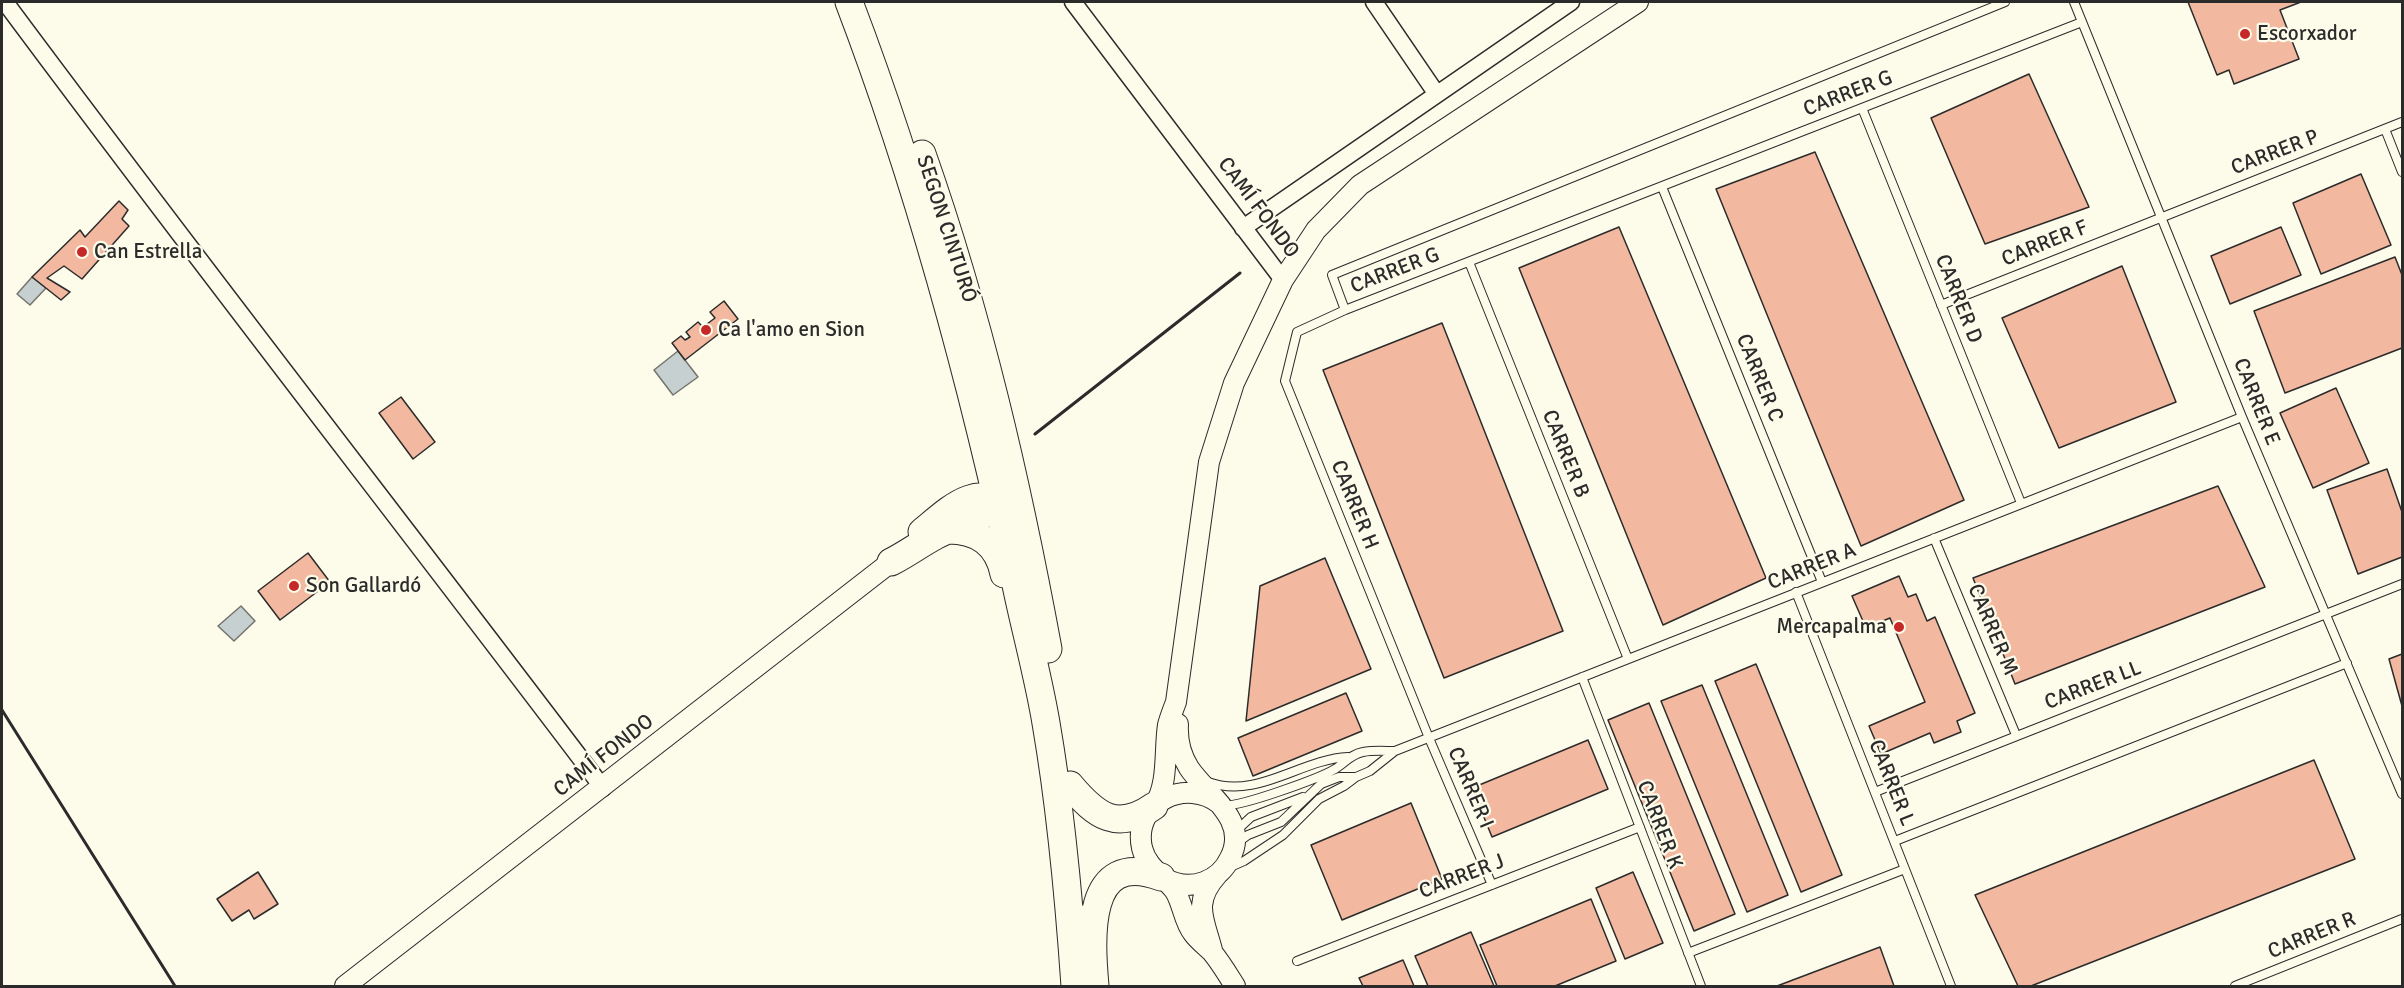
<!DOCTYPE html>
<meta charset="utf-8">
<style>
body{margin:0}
#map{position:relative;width:2404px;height:988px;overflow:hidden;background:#fdfbea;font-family:Signika,sans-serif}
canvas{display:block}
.frame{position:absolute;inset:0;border:3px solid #2b2b2b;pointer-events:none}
</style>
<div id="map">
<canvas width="2404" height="988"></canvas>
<div class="frame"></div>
</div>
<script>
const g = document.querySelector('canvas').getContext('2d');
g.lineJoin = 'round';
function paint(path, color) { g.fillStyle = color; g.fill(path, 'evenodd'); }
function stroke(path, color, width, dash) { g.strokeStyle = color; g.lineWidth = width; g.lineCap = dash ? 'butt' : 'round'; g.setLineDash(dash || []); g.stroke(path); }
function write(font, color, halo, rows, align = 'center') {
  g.font = font + ' Signika,sans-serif'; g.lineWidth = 4.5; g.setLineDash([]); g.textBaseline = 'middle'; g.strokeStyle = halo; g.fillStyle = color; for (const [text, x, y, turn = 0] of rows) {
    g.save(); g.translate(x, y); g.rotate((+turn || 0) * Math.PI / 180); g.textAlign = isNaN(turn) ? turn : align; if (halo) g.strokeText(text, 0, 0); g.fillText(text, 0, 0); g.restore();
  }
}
const water = new Path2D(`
 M32,277L46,288L30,305L17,294Z
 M678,351L698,377L673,395L654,370Z
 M241,606L255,621L234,641L218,626Z`);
paint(water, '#c7d0d0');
stroke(water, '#74746e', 1.5);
const building = new Path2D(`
 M2188,2H2301L2280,10L2299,59L2234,84L2229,70L2217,75Z
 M2029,74L2089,207L1985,244L1931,118Z
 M1815,152L1964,500L1861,546L1716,189Z
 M2361,174L2391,245L2321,274L2293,203Z
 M119,201L128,210L122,219L129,226L82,279L64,266L47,278L70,292L61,300L32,277L80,230L85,237Z
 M1619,227L1766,578L1663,625L1519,268Z
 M2281,227L2301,275L2230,304L2211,256Z
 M2395,257L2402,275V348L2285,393L2254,311Z
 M2122,266L2176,402L2059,448L2002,318Z
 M724,301L738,319L685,360L672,343L681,336L685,340L690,337L686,332L698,322L703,327L715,318L710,312Z
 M1442,323L1563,631L1444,678L1323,370Z
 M2336,388L2369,463L2313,488L2280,413Z
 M401,397L435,442L413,459L379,413Z
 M2387,469L2402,512V557L2358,574L2327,490Z
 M2218,486L2265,587L2015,684L1973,578Z
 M308,553L330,582L280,620L258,591Z
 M1325,558L1371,669L1246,721L1260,586Z
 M1899,576L1908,597L1916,594L1927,621L1935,617L1975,713L1957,721L1961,732L1934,743L1930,733L1881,754L1869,726L1925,702L1890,618L1866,628L1852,596Z
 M2402,654V706L2389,659Z
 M1756,664L1842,875L1801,892L1715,681Z
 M1702,685L1788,895L1747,912L1661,701Z
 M1346,693L1362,731L1253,776L1238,738Z
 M1649,703L1735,914L1694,931L1608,720Z
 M1588,740L1608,789L1492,837L1472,788Z
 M2314,760L2355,859L2031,986H2018L1975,895Z
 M1411,803L1442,879L1342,920L1311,845Z
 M258,872L278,904L254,919L249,910L232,921L217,899Z
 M1633,872L1663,943L1625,959L1596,888Z
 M1591,899L1616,961L1555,986H1497L1480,945Z
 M1471,932L1494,986H1428L1415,956Z
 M1880,947L1894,986H1777Z
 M1403,960L1414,986H1363L1359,978Z`);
paint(building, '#f2b8a0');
stroke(building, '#2b2b2b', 1.5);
const service = new Path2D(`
 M2005,2L1332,275L1345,310L2082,22
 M2074,2L2242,417L2402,794
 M1862,108L2021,503
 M2385,129L2402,172
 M1662,187L1822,582
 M1469,262L1628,659
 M1941,305L2402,122
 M1345,310L1297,332L1285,381L1429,738L1492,885
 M1934,538L2016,735
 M1796,592L1951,986
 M1582,677L1701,986
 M1208,782C1257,800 1301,759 1348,757
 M1875,792L2402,584
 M1222,805C1236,809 1320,778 1335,769C1345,763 1351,754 1363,752C1373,750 1385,751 1395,751
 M1236,831L1251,817L1303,797
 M1895,841L2347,663
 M1237,843L1248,835L1281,822L1321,784L1339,777H1356L1370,771L1395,751L2242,417
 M1228,868L1244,861L1283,835L1319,799L1344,786L1356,777
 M1688,953L1905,869
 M1297,961L1640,827
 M2235,986L2402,919`);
const minor = new Path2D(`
 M5,2C201,266 404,525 603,788
 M1073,2L1283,280
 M1374,2L1436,93
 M1243,228L1571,2`);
const tertiary = new Path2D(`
 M1220,804C1187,777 1132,802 1142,848C1147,868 1164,876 1175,891C1183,904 1184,922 1193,933C1198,940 1206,946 1212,952C1221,963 1228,975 1235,986
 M1154,806C1169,784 1164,750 1168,725C1170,717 1173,710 1176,702L1209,462L1234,383L1283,280L1316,230L1360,185L1638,2
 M1164,878C1176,885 1190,887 1204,882C1215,878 1225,869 1230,858C1250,820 1207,795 1189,768C1180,754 1177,741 1178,724
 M1212,950C1204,919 1192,903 1217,875
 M345,986L891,562`);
const trunk = new Path2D(`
 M849,2C923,196 976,396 1019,599C1028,640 1039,681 1046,723C1061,810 1069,899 1075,986
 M922,154C979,316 1017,481 1048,649
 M948,530C978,530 998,544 1004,574
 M922,532C947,512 978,478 1009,510
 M891,562C907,554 920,544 935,536C958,523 999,518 1004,487
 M1070,785C1096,816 1117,832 1154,806
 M1085,919L1093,962
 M1095,986C1091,940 1084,848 1161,877`);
stroke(service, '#2b2b2b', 10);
stroke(minor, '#2b2b2b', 19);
stroke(tertiary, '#2b2b2b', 22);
stroke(trunk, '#2b2b2b', 29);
stroke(service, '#fdfbea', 8);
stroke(minor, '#fdfbea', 16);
stroke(tertiary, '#fdfbea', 20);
stroke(trunk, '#fdfbea', 27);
stroke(new Path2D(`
 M1035,434L1240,273
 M2,710L175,986`), '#2b2b2b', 3);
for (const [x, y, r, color] of [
 [2245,34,6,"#c62828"],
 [82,252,6,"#c62828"],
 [706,330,6,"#c62828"],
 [294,586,6,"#c62828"],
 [1899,627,6,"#c62828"]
]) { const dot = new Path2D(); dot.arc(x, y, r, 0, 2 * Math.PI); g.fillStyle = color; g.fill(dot); stroke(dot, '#fdfbea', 2); }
write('21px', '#2b2b2b', '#fdfbea', [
 ["Escorxador",2257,34],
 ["Can Estrella",94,252],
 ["Ca l'amo en Sion",718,330],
 ["Son Gallardó",306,586],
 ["Mercapalma",1887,627,"right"]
], 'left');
write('21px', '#2b2b2b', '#fdfbea', [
 ["CARRER G",1848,94,-21],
 ["CARRER P",2275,153,-21],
 ["CAMÍ FONDO",1258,208,53],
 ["SEGON CINTURÓ",946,229,72],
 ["CARRER F",2045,244,-22],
 ["CARRER G",1395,271,-21],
 ["CARRER D",1958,299,68],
 ["CARRER C",1759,378,68],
 ["CARRER E",2256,402,68],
 ["CARRER B",1565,454,68],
 ["CARRER H",1354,505,68],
 ["CARRER A",1812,567,-22],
 ["CARRER M",1992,630,67],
 ["CARRER LL",2093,686,-21],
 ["CAMÍ FONDO",604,756,-38],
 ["CARRER L",1891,783,68],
 ["CARRER I",1470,788,67],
 ["CARRER K",1659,825,69],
 ["CARRER J",1462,877,-21],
 ["CARRER R",2312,936,-22]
]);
</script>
